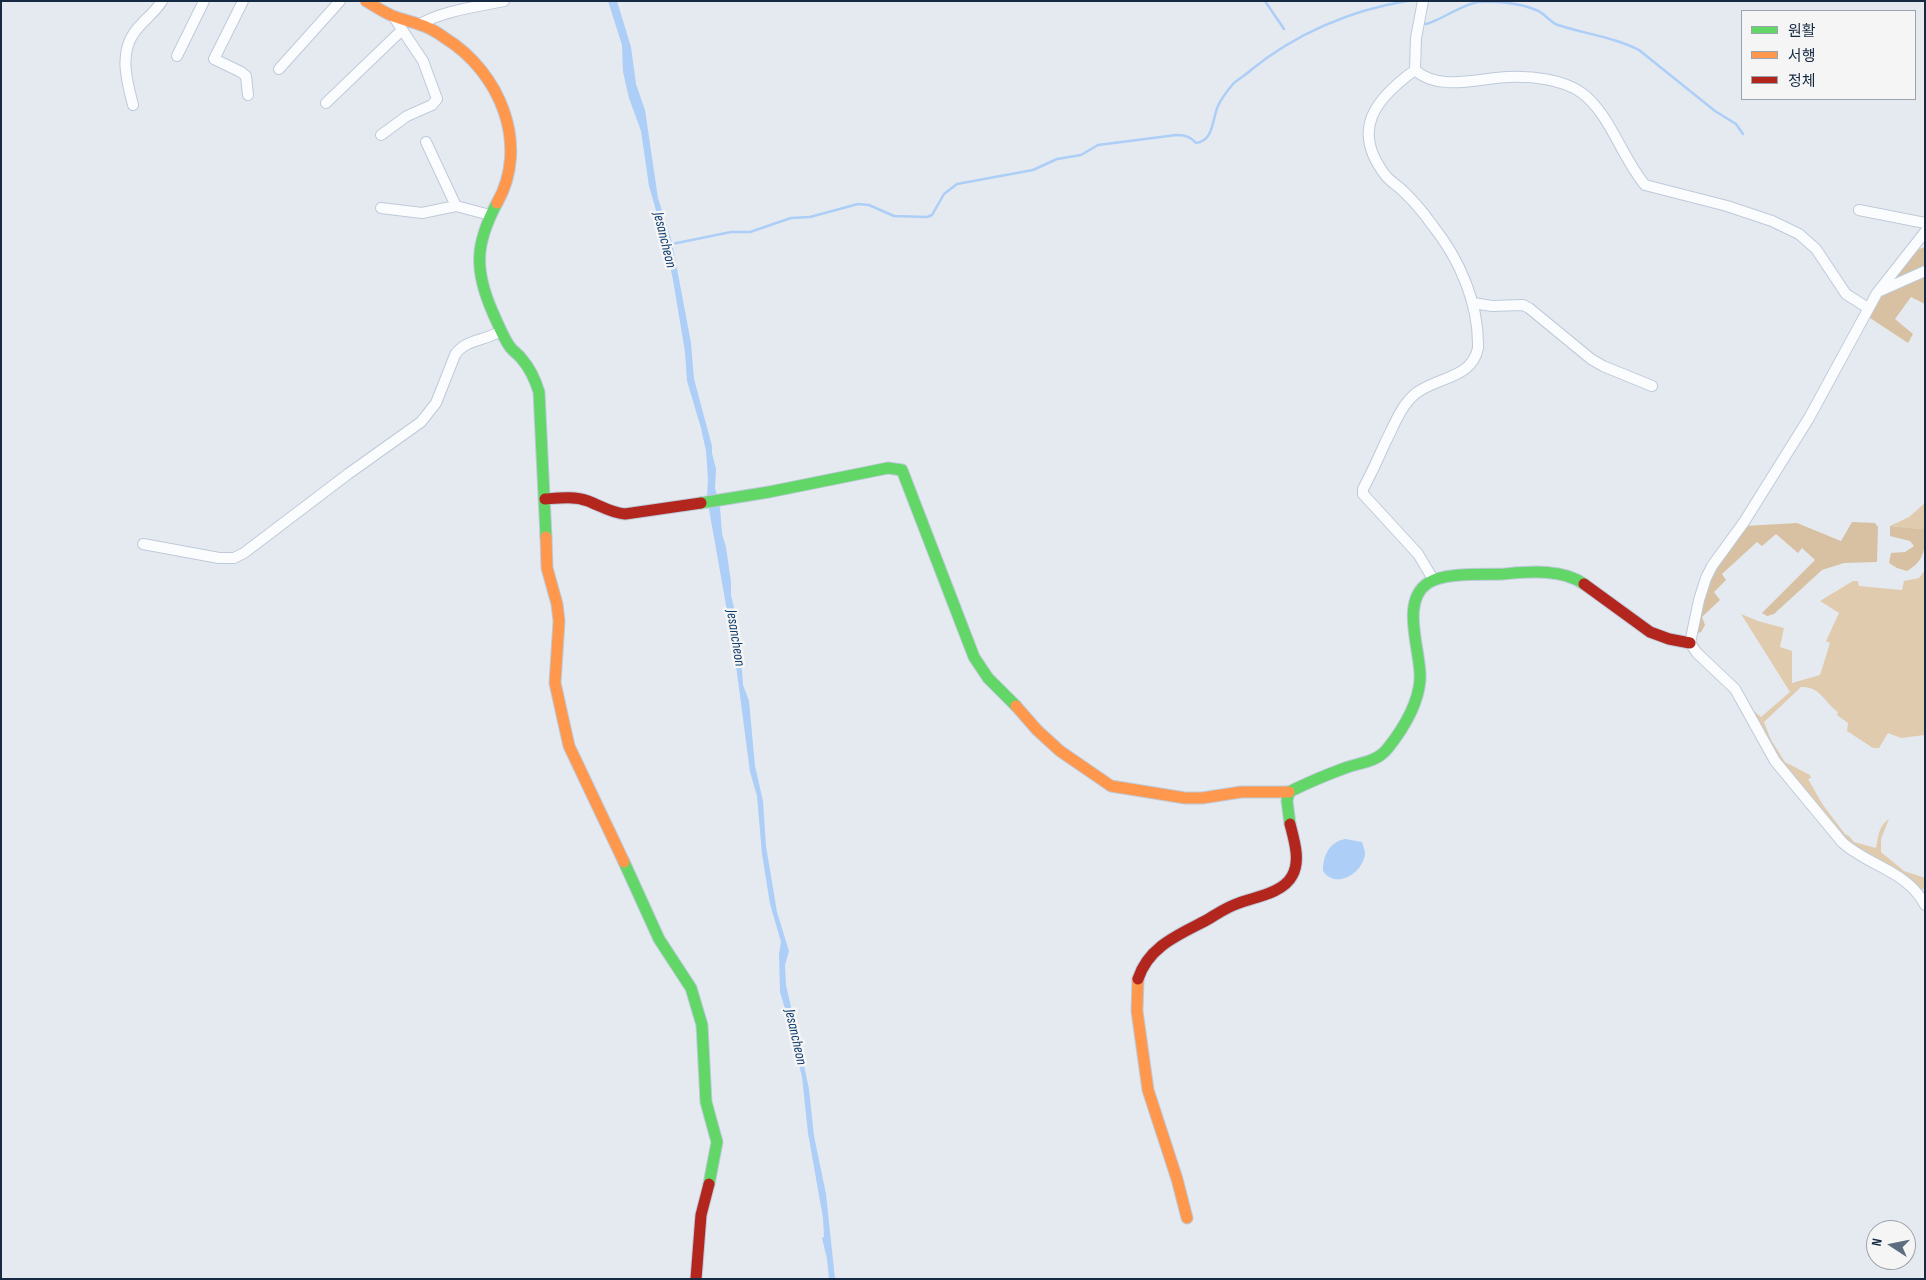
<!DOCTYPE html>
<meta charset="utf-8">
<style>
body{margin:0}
#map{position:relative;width:1926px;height:1280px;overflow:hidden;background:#e5eaf1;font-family:"Sofia Sans Condensed","Noto Sans KR",sans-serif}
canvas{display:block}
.frame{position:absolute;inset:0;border:2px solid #152942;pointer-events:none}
.legend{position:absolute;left:1741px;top:10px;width:175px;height:90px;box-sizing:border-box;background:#f5f5f5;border:1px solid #9ba3ad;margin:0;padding:6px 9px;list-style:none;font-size:15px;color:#152942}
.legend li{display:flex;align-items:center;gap:10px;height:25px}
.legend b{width:25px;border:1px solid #9ba3ad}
.north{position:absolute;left:1866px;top:1220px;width:50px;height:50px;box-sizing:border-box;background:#f5f5f5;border:1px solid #9ba3ad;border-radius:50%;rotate:281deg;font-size:14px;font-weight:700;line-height:20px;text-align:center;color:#152942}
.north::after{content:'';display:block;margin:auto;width:18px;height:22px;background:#5e6d7f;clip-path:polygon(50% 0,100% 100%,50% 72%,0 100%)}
</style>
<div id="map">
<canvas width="1926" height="1280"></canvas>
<div class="frame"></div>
<ul class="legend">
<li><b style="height:6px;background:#63d668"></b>원활</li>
<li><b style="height:6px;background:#ff974d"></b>서행</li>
<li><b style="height:6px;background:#b3261e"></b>정체</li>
</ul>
<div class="north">N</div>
</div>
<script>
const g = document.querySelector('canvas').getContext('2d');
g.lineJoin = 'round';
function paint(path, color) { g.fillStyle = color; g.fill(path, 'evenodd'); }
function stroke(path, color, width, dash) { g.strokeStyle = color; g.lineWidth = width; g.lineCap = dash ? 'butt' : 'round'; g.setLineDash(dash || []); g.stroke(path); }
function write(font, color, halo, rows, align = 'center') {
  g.font = font + ' "Sofia Sans Condensed",sans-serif'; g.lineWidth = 5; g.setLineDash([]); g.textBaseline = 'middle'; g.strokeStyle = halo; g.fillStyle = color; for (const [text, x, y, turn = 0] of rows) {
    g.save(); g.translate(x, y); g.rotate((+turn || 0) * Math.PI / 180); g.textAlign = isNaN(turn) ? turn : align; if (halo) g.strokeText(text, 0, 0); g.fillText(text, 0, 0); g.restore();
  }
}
paint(new Path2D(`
 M1925,503V527L1921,529L1890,526L1909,517Z
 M1925,570V735L1901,738L1888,733L1879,748H1873L1847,731L1848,723L1837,715L1838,712C1824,702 1820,686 1801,687L1764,722L1771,740L1785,762L1810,775L1811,778L1808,779L1823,805L1845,834L1849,836L1854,842L1876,848C1879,835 1878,827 1889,819L1881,839V852L1904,871L1925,878V889H1922L1925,900L1850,845L1783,768L1749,707L1761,717L1790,692L1741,614L1758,621L1784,628L1780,647L1792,651V683L1820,675L1830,643L1826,641L1839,613L1820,601L1853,581H1858L1859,586L1902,590L1904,581L1919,578Z`), '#e0cbae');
paint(new Path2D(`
 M1925,247V268L1889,284L1916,250Z
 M1925,274V304L1911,297L1895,319L1913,334L1908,343L1867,316L1879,294Z
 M1852,522L1875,523L1878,527L1877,562L1844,563L1822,570L1774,614L1767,616L1762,613L1815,560L1802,548L1798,553L1776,534L1762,546L1757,542L1722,574L1726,580L1714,592L1720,600L1702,617L1705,625L1701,632L1693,635L1708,579L1744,526L1797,523L1841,541Z
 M1890,526L1921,529L1925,527C1925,548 1926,560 1907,571L1897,568L1889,563L1891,553L1905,552L1914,546L1910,541L1890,536Z`), '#d7c1a2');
paint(new Path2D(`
 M608,1H617L631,47L636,84L645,110L658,198L672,242L691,343L694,379L712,446V453L716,469L715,488L720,506L722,534L726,547L731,582V595L739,630L743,685L749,701L755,766L763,801L766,846L777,912L789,951L785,965L786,985L800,1046L809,1089L814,1136L826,1194L835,1279H829L827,1259L822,1238L824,1237L823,1218L808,1133L802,1077L793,1040L789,1034L788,1019L780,992L779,954L781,942L770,904L762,854L757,796L750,772L734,650L707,498L708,479L706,451L701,428L687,381L685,352L673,280L665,242L649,186L641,131L629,98L623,72L622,45Z
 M1345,839L1362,842C1363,846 1365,850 1365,854C1363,873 1336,890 1323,871C1323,856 1329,842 1345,839Z`), '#accef7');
stroke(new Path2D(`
 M1265,1L1284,29
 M1423,24C1432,26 1463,3 1479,2C1497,1 1520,3 1536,10C1545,13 1549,22 1558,25C1585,34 1614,37 1639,50L1715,111L1736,124L1743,134
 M672,244L731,232H750L791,218L810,217L858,204L869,205L894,216L927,217L932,215L944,194L957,184L1033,170L1057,159L1081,155L1098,145L1176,135C1184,135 1190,136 1196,143C1214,141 1212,119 1218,106C1221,99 1228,90 1233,84C1238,79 1246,75 1251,70C1295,34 1351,10 1407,1`), '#accef7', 2.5);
const street = new Path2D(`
 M243,1L214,59L241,72L246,76L248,95
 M1423,1L1416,38L1415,70C1375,99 1350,130 1386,176C1392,183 1400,187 1406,194C1416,203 1425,215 1433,226C1460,260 1479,304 1478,348C1472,379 1436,377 1415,394C1400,407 1394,426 1385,443C1378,459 1371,474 1363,489V494L1418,554L1433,579
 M420,24C446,10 476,7 504,1
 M177,56L204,1
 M279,69L340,1
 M1415,70C1439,92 1479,78 1508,77C1531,76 1563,79 1582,93C1610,114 1622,158 1645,185L1727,206L1772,221L1799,234L1816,249L1846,294L1868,308
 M326,103L402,30
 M133,105C127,82 119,54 134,33C142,21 154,14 162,1
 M381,135L407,116L432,105L437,99L423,61L393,16
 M426,142L456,206
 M381,208L422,213L456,206L490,215
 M1859,210L1925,223
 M1925,232L1877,293L1809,418L1744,522L1712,566L1706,578L1699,600L1690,643L1697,653L1735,689L1775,761L1842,842C1868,866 1908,871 1925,905
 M1880,291L1925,271
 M1473,303L1492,306L1523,305L1529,308L1591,359L1603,366L1652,386
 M143,544L219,558H234L244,553L348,474L421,422L436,403L455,355C465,339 485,341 501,331`);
const fast = new Path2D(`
 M497,203C475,244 474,270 493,313C498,324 503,337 510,347C513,351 518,354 521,358C530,368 535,379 539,392L546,537
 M701,503L769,492L888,468L902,470L974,657L988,678L1016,706
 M1290,824L1287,801L1289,792C1307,783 1326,775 1345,768C1361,762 1376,763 1388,748C1403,729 1418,705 1420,680C1422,653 1399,602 1428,583C1445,572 1482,575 1503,574C1528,572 1562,568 1584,584
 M624,862L659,939L691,988L702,1025L706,1102L717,1142L709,1184`);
const slow = new Path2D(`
 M366,1C375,6 383,12 393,16C401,19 410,21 418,24C428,27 437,32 445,38C500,72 530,145 497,203
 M546,537L547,568L557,604L559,621L555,683L569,746L624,862
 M1016,706L1037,730L1060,751L1111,786L1185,798H1202L1241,792H1289
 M1138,979L1137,1011L1148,1090L1177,1179L1187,1218`);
const jam = new Path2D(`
 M545,499C559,498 574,496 588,501C601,506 611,513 625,514L701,503
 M1584,584L1650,632L1669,639L1690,643
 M1138,979C1148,947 1178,935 1205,921C1216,915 1226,907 1239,903C1255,897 1283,893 1292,876C1301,861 1294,840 1290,824
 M696,1279L701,1215L709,1184`);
stroke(street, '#becada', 12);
stroke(fast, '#becada', 13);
stroke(slow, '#becada', 13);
stroke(jam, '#becada', 13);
stroke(street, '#fbfcfd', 10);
stroke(fast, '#63d668', 11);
stroke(slow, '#ff974d', 11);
stroke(jam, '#b3261e', 11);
write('italic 15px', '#0e3c6e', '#f5f5f5', [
 ["Jesancheon",664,240,76],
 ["Jesancheon",735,638,81],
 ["Jesancheon",795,1037,77]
]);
</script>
